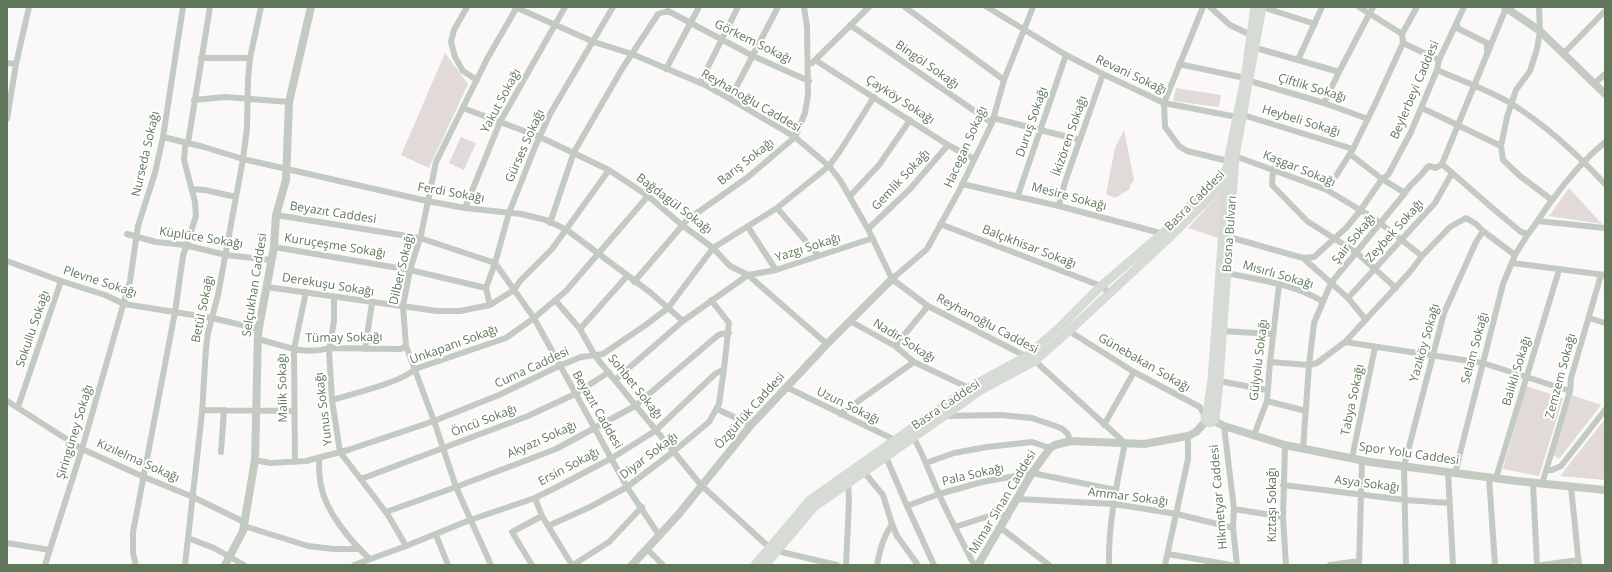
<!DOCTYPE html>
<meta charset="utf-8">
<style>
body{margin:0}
#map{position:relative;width:1612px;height:572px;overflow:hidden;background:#faf8f9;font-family:"Open Sans",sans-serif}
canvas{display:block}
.frame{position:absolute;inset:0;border:8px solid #61775c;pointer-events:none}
</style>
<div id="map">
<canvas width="1612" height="572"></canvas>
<div class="frame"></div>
</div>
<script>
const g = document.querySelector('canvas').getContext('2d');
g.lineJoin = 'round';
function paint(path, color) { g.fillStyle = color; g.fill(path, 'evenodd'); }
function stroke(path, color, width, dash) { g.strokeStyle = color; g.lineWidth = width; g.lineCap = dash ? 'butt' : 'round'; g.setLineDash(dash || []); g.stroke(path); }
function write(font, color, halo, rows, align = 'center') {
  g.font = font + ' "Open Sans",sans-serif'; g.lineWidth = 4; g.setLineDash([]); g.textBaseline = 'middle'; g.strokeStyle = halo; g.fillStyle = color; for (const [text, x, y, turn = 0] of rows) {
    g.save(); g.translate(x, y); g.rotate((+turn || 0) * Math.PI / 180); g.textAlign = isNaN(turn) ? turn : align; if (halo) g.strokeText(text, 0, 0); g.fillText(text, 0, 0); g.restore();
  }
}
paint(new Path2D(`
 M445,53L468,84L429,168L401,155Z
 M1176,88L1221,95L1219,107L1173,101Z
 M1124,130L1134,180L1130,186V189L1115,198L1106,194L1115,148Z
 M461,137L476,143L464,170L449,163Z
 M1569,188L1602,224L1549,216Z
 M1222,191L1219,238L1188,228Z
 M1526,386L1563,398L1539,476L1503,469Z
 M1572,395L1601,405L1559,459L1553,455Z
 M1605,419V480L1560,476Z`), '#e2d9d9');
stroke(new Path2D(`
 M467,7L454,30L451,42L455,57L463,71L477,80
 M515,7L594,42L632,54L703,84L730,99L795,137L829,166L840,180L868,229L892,279L928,306L1035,361L1125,443C1117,483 1108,524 1109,565
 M905,7L1004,80
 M987,7L1066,55L1103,74L1164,103L1237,117
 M1203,7L1164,103L1165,127L1179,146L1187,151L1228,161L1235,156L1327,190L1375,219L1422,256
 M1210,7L1230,25L1251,35
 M1262,7L1315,24
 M1359,7L1402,34L1417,7
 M1539,7L1540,31L1537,49L1530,71L1516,90L1507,117L1501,146L1503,160L1520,176L1552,200
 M1506,8L1442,164L1490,206L1521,232L1528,234C1537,223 1544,210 1553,199C1568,178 1585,159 1605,142
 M668,11L753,56L809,81
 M1457,24V28L1487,43V52
 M850,25L992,123
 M1403,43L1439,60
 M1256,48L1298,60L1322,7
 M1563,54L1605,11
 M201,58H250
 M815,60L948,145L974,159
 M1298,60L1339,72L1373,7
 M7,63L16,64
 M812,63L869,7
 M1179,64L1245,78
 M666,69L699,7
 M1437,70C1462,81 1489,90 1512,104C1547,126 1577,154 1605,184
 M1250,81L1324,103L1368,119
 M700,83L738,7
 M1594,84L1605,74
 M730,99L778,7
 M194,100L225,97L289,102
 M1324,103L1339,72
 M463,108L540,137L609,170L648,196L682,225L713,248L730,266L748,275L827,344
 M1422,108L1501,146
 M1243,115L1353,149
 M993,118L1080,140
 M7,119L16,64L29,7
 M163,137L204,147L243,159L427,201L465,208L521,214L546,220L567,230L651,293L683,321
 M1273,169L1272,185L1307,221L1357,253L1396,288
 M962,184L1059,206L1164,234
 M192,189L205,190L236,197
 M1327,190L1353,149L1376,102L1403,43L1402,34
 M1405,193C1409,185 1415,182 1420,176C1424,172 1425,169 1429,166L1436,168L1442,164
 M1018,195L1066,55
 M850,196L879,165L910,120
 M1059,206L1065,182L1103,74
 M465,208L500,122L565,7
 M777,208L818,255
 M276,215L420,238L495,263L534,318L627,487L659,535
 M1538,221L1605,228
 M550,223L574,152L622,69L658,14L668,11
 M940,224L1101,286L1109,292
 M748,227L776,270
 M868,229L910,189L948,145
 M127,234L156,242L185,245L226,255L271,260
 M1229,237L1303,258L1314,257L1346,228L1360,211L1382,179L1388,175L1411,132L1437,70L1439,60L1464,7
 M274,247L410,270L486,288
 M1303,258L1348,298L1366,320
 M7,261L61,281L105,295L124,304L212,318L259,329
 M1512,263L1605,275
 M1227,273C1259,280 1294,284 1322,301
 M892,279L927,249L959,191L992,123L1004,80L1033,7
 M634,282L687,220L748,177L795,137L805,113L808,95L807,27L804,7
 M267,287L437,311H460L490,305L514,290L520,281L552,249L609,170
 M334,297V321L329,351L332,400L340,452L388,515L406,546
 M1348,298L1435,203L1452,173
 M555,300L580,329L595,356L701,485L770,548L777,551L837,565
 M490,305L486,288L495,263L509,213L535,147L550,114L613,7
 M1589,318L1605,323
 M850,321L895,346L914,362L969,388
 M580,329L627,276
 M1069,331L1134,372L1200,407L1205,417
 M1222,331L1273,334
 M258,339C281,345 305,356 329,348L401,349L406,346
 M1345,342L1483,363L1570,391
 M895,346L928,306
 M365,349L372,303
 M1270,362L1309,365L1314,323L1331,283L1405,193L1382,179L1350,154
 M615,380L683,321L748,275L776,270L873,238
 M1219,381L1267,390
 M786,387L895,440L897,443
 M332,400C352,394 402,382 415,369L506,338L534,318L566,291L648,196
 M7,401L82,449L144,477L193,497L244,522
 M1267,401L1306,411
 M18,407L61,281
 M717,409L751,425
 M202,410L295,411
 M840,414L914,362
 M945,416L1000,415L1032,418L1061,428L1067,433L1071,441
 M1104,425L1134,372
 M1224,426L1234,509L1233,528L1237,565
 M1254,435L1267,401L1270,362L1279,285
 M913,437C924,455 930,475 939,494C949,517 961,539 972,561L975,565
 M1285,445L1283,517L1286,565
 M1303,449L1309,365L1317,363L1345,342L1409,273L1422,256L1450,227L1466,218L1476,224L1483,231L1515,255
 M221,452L224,410
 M886,457L907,506L934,565
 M319,458C319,467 319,477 321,486C326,512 351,542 370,559
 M1352,458L1375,347
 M255,460L270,463L306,461L348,450L434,421L499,395L559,366L581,357L603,354L647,324L668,308L713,248L777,208L829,166L840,151L874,97
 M295,462L294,349L306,292
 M926,463L954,453L987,447L1032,442L1050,448
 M1546,470H1552L1561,466L1605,410
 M864,472L883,495L892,524L897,536L918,565
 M1448,472L1453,565
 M1455,473L1503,284L1515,255L1528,234
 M1489,477L1495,565
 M1496,478L1559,270
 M361,479L528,416L575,394L609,372
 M1533,483L1537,565
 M1542,484L1570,391L1571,378L1601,275
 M1283,485L1405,500L1449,503
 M1571,487L1579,565
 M535,498L542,516L572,565
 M1018,499L1114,504L1177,514L1233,528
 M907,506L939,494L982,482L1032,473L1116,490
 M1234,509L1283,517
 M386,512L456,487L556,449L635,406L717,336L721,334L729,333
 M244,526L308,546L334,549H359
 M548,526L590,507L627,487L673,452L709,422L719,404L724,369
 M955,527L995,514H1001L1008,517
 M1001,528L1049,565
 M436,535L448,565
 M188,538L214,548L244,565
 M7,543L50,550
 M647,549L663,565
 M1168,554L1231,565
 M45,565L82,449L130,281L138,226L155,173L163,137L183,7
 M136,565L133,553V532L175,312L183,256L196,216L195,202L184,160L185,147L188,143L210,7
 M185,565L202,413L206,348L208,333L218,295L243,159L247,128L248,79L250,58L261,7
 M354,565L406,546L470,520L535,498L557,487L612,458L655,431L715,374L724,369L729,323L711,300
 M491,565L456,487L434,421L406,346L403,306L410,270L421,235L436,162L487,59L517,7
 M532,565L512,532L542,516
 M573,565L609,542L642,507
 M846,565L849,501L848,482
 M877,565C880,550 883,537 892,524
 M1165,565L1188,459V436
 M1330,565L1359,561
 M1359,565L1362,460
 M1406,565L1404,466L1444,313L1476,242L1483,231
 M1542,565L1578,560`), '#c3cac1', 6);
stroke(new Path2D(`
 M1505,7L1540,31L1605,94
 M1214,421L1224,426L1285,445L1370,462L1517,481L1605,490
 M225,565L243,531L255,460L258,333L274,247L276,215L286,180L289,102L311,7
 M632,565L678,515L751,425L827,344L892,279
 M978,565L1032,473L1050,448L1055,445L1071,441L1144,444L1188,436L1196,432L1206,421`), '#c3cac1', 8);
stroke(new Path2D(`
 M1255,7L1245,78L1228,161L1212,380L1207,414L1205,418L1206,421L1210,423L1215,420L1219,381L1235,156L1262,7
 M755,565L810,500L969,388L1027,356L1061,326L1101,286L1163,233L1228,168
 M765,565L814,507L981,390L1035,361L1069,331L1168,239L1229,178`), '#d6dcd5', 9);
write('12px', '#61775c', '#fff', [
 ["Görkem Sokağı",753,42,26],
 ["Bingöl Sokağı",927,65,35],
 ["Revani Sokağı",1131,75,25],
 ["Çiftlik Sokağı",1312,88,17],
 ["Beylerbeyi Caddesi",1415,90,-67],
 ["Çayköy Sokağı",900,100,33],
 ["Yakut Sokağı",501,101,-62],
 ["Reyhanoğlu Caddesi",751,101,30],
 ["Heybeli Sokağı",1301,121,17],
 ["Duruş Sokağı",1032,122,-71],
 ["İkizören Sokağı",1070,136,-71],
 ["Gürses Sokağı",525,146,-66],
 ["Hacegan Sokağı",966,147,-66],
 ["Nurseda Sokağı",146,154,-77],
 ["Barış Sokağı",746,162,-38],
 ["Kaşgar Sokağı",1299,169,22],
 ["Gemlik Sokağı",901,180,-47],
 ["Ferdi Sokağı",451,193,10],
 ["Mesire Sokağı",1069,197,15],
 ["Basra Caddesi",1195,201,-45],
 ["Bağdagül Sokağı",674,204,37],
 ["Beyazıt Caddesi",333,213,9],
 ["Zeybek Sokağı",1395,231,-48],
 ["Bosna Bulvarı",1230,234,-86],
 ["Küplüce Sokağı",201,238,9],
 ["Şair Sokağı",1354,239,-51],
 ["Kuruçeşme Sokağı",335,246,9],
 ["Balçıkhisar Sokağı",1029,247,21],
 ["Yazgı Sokağı",808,248,-18],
 ["Dilber Sokağı",402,269,-77],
 ["Mısırlı Sokağı",1278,275,16],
 ["Plevne Sokağı",100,282,18],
 ["Selçukhan Caddesi",255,285,-81],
 ["Derekuşu Sokağı",328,285,9],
 ["Betül Sokağı",203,309,-78],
 ["Reyhanoğlu Caddesi",987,324,28],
 ["Sokullu Sokağı",33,329,-71],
 ["Tümay Sokağı",344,338,-1],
 ["Nadir Sokağı",904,341,32],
 ["Yazıköy Sokağı",1425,343,-74],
 ["Unkapanı Sokağı",454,345,-20],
 ["Selam Sokağı",1475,348,-75],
 ["Gülyolu Sokağı",1259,360,-83],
 ["Günebakan Sokağı",1144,363,30],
 ["Cuma Caddesi",532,368,-25],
 ["Balıklı Sokağı",1517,371,-73],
 ["Zemzem Sokağı",1561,376,-75],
 ["Sohbet Sokağı",635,387,51],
 ["Malik Sokağı",283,388,-91],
 ["Tabya Sokağı",1353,400,-78],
 ["Basra Caddesi",946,405,-34],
 ["Uzun Sokağı",848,406,26],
 ["Yunus Sokağı",324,409,-97],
 ["Beyazıt Caddesi",597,410,60],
 ["Özgürlük Caddesi",750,411,-48],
 ["Öncü Sokağı",484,421,-21],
 ["Şiringüney Sokağı",75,432,-73],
 ["Akyazı Sokağı",542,440,-24],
 ["Spor Yolu Caddesi",1409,454,8],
 ["Diyar Sokağı",649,456,-37],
 ["Kızılelma Sokağı",138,461,24],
 ["Ersin Sokağı",569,467,-28],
 ["Pala Sokağı",973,475,-13],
 ["Asya Sokağı",1367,484,7],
 ["Ammar Sokağı",1128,497,7],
 ["Hikmetyar Caddesi",1219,497,-95],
 ["Mimar Sinan Caddesi",1003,502,-59],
 ["Kıztaşı Sokağı",1273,505,-90]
]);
</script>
